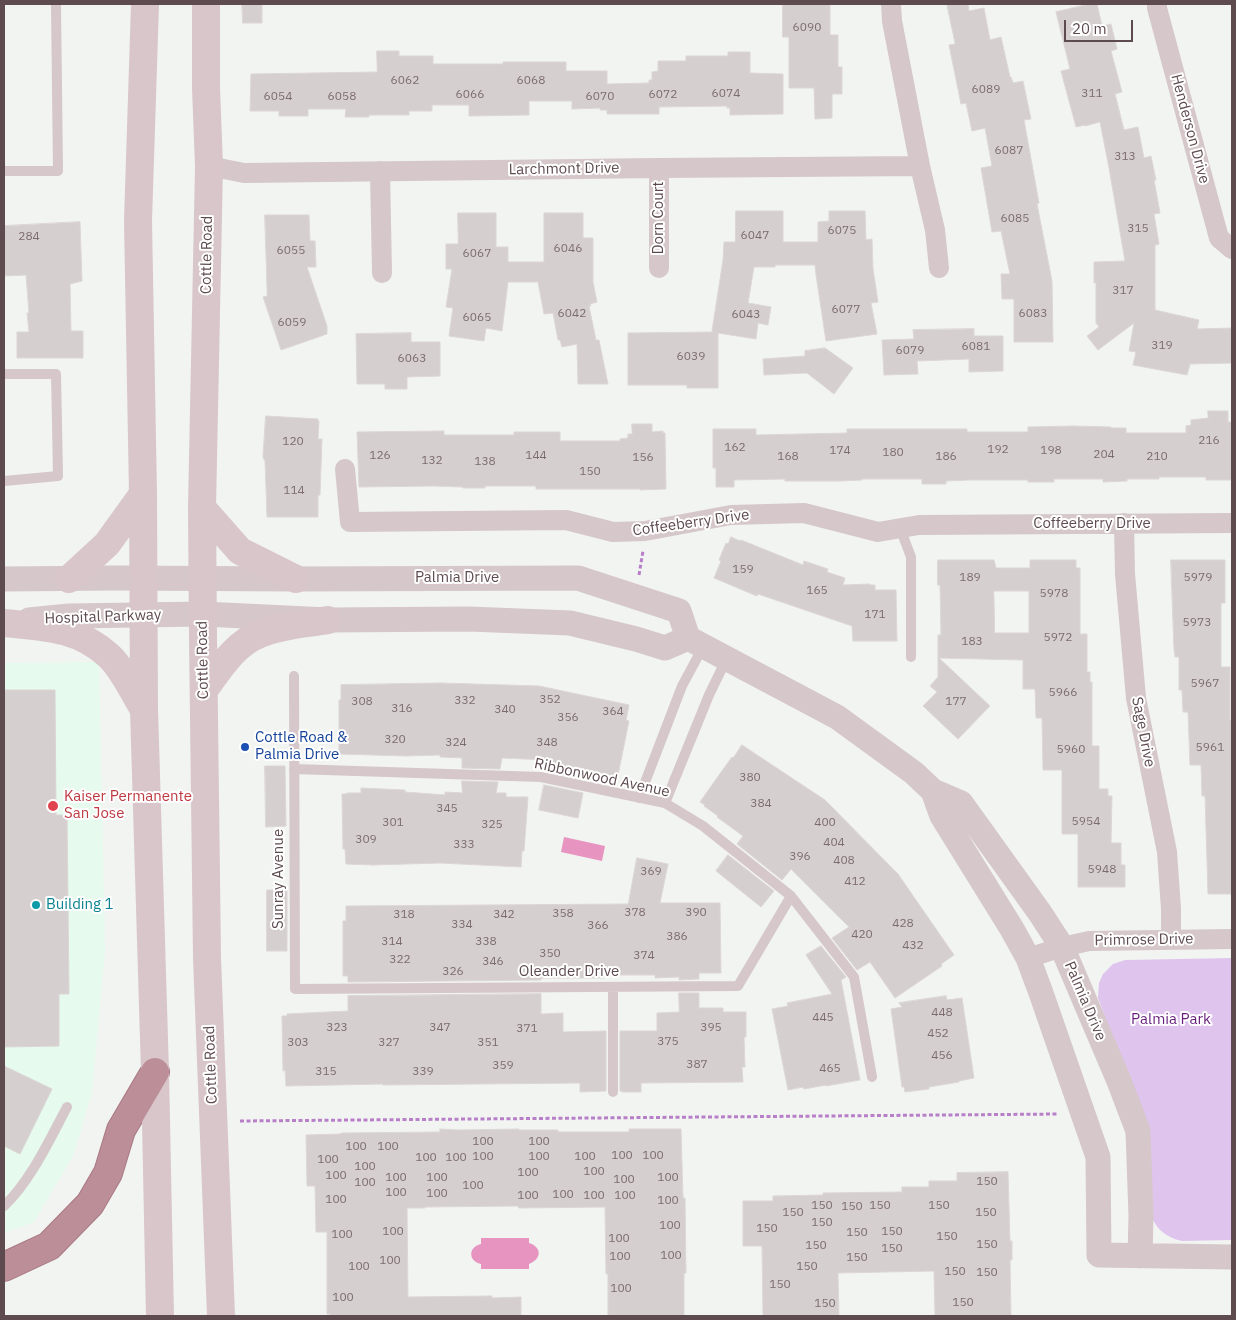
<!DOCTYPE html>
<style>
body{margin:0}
#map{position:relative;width:1236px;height:1320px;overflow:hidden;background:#f2f4f2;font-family:"IBM Plex Sans",sans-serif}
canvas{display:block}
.frame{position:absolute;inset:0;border:5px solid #5e4b50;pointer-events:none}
.scale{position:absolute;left:1064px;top:20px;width:69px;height:22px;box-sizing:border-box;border:2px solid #5e4b50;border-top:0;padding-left:6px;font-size:15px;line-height:18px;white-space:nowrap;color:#5e4b50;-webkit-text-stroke:4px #fff;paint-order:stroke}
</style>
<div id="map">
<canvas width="1236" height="1320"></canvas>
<div class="frame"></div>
<div class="scale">20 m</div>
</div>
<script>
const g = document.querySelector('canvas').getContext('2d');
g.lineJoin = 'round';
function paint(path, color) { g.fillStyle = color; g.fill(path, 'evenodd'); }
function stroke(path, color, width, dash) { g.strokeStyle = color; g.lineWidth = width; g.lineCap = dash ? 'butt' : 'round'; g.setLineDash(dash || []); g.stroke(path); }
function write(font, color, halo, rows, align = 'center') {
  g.font = font + ' "IBM Plex Sans",sans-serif'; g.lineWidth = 4; g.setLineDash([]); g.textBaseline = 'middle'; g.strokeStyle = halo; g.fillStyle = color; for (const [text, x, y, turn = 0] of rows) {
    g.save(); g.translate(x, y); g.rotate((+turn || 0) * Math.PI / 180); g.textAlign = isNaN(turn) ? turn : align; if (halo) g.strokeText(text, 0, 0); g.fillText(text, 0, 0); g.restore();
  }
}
paint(new Path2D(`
 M99,662L105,950L92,1092L74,1154L34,1222L4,1233V663Z`), '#e6faed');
paint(new Path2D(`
 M1232,958V1240L1182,1241C1168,1238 1158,1231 1152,1218L1133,1092L1098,998L1099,983L1103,974L1113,964L1125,960Z`), '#dfc5ed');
paint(new Path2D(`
 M564,837L605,846L602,861L561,852Z
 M481,1238H529V1243C542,1247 542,1259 529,1264V1269H481V1264C468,1261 468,1247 481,1244Z`), '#e795c0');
const building = new Path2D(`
 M242,4H262V23H243Z
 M783,4H830V35H838V67H842V94H832V118L815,119L814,88H789V37H783Z
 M947,4H968L969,11L984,8L990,40L1001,37L1010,77H1011L1013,83L1023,81L1031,119L1024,120L1039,203L1037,204L1052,281L1053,342H1014V299H1002L1001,274H1010L1001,231L992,232L981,168L992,166L985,128L972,131L966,103L961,104L949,45L955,44Z
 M1090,4H1097L1102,26L1111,24L1117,49L1111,51L1122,92L1115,94L1124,130L1138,127L1144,158L1151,156L1156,180H1154L1160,213L1154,214L1159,244L1155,245V310L1199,320L1197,329L1232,328V363L1190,364L1187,375L1133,365L1136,352L1129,351L1134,323L1098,350L1087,336L1099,327L1096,323V283H1094V262L1125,261L1109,168L1100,122L1085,126V125L1076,127L1061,71L1070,69L1056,12Z
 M377,51H399V56H433V64H503V62H566V71H607V84L649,83V80H652V72L658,71V61H686V56H728V52H750V73L783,74V114L730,115V108H727V106L659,107V114H607V110H600V108L572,109V101H529V115L469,116V105H432V111H409V115H369V117H345L346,109H308V116H279V111H250L251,74L377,72Z
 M736,211H783V242H818V222L829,221V211H865L866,240L872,239L873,269L878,302L871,303L877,334L826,341L816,275L815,265H775V267H754L748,303L771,307L768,325L758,323L756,339L718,333V388H687V385H628V333L713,332L712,331L723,260L724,242H735Z
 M458,213H496V247H508V262H544V213H583V238H593V282L597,302L590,304L591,306H589L596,340H599L608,384H578L577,344L562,347L560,340H558L553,313L544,314L538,282H508L502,331L486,328L484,341L449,336L453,308L446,307L452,269H446V244H458Z
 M265,215H309L310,241H315L316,267H307L327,326V334L281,350L263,297L267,296Z
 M80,222L82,281L70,284L71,331H83V358H17V332H29L27,313H29L26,275L4,276V226Z
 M974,329V336H1003V371L969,372V359L917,361L918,374L884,375L882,340L914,339L913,330Z
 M411,333V342H440V376L407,377V389H385V384H357L356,334Z
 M825,348L853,368L834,394L807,373L764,375L763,359L805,356V351Z
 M1208,411H1228V422H1232V480H1206V477H1159V479H1127V481L1103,482V479H1054V482H1028V480H969L946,481V484H922V479H862V480L840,481H785V479L734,480V487H716V468H713V429H756V435L847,433V429H967V432H1028V427L1073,426L1111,427V428H1126V433H1186V426L1191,425V420L1208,418Z
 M266,416L318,419V421H319L318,439H322L320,495H318V517H267L265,460H264L263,457Z
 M632,424H652V432L663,431V433H665L666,489L640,490V489H536V486H485V488H463V487L433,486L359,487L357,432L444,431V435H514V432H560V441H620V439L628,438V434H632Z
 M731,537L740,541L741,540L803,565L804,561L828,569L827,572L845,578L843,585L870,584V585H875V590H896L897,641H853L852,626L758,594L757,596L714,578L721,561L719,560L726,543L728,544Z
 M938,560H994L996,568H1030V560H1076V568H1080V634H1087V672H1090V682H1092V746H1099V789H1108V796H1112L1111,843H1121V865H1125V887H1078V834H1062V770H1043L1042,718H1036L1035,689H1023V660L939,658L990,706L958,739L923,706L937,692L930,686L938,677V635H941L940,585H938ZM994,591H1029V633H995Z
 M1171,560H1225V603H1221V667H1230V720H1232V891H1231V894H1208L1205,796H1202L1201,765H1190L1188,712H1183L1182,690H1179V657H1175L1174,649Z
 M440,683L539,686L629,705L626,720L629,721L618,775L614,774L613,776L597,772L596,774L587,772L586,779L547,771L549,760L502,758L500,769L462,768V758L440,757V755L406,756L339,754V700H341V685Z
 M4,690H55L56,815H67L69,994H59V1046L4,1047Z
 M742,745L825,800L898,874L954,955L941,964L942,966L895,998L870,962L857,970L832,938L849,927L791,869L782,880L737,844L743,836L717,817L718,816L704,806L705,805L700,802L719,775L732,757L733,758Z
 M265,766H285L286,826L266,827Z
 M462,781L498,782L496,793H506V797H528L524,851H522L521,867L440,863L373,865L346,864L345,849H343L342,794H347V793H361V788L405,790V792L445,795V792L462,793Z
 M544,785L583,793L578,818L539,810Z
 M728,855L774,891L761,907L716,871Z
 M637,858L668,864L660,903H720L721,973H699V979L679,980V977L655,978V975H604V978H541V980L348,982V976H343V921H346V906L628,904Z
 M267,890H287V951H267Z
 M821,946L846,977L841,980L860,1080L826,1086V1085L804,1089L803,1087L788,1090L772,1009L788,1006L787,1003L832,994L806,955Z
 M679,993H699V1008H723V1012H746V1037H744L745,1067H742L743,1082L641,1083V1092H622V1091H620V1031H657V1013L679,1012Z
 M541,994V1014L563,1013V1032L606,1031V1091L580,1092V1083L383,1085V1084L286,1086L285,1070L283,1071L282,1016H287V1014L348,1011V996Z
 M946,996L947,1000L962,998L974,1078L959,1081V1082L929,1087V1089L905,1092L904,1087H902L891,1009L902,1007L899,1003Z
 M4,1066L52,1089L20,1154L4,1146Z
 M440,1129L459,1130L519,1129V1130H558V1132H629V1129H681L683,1198H685L686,1273H684V1316H608V1274H606L605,1207L519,1208L518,1206L425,1207V1208H407L408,1297L492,1296V1298L521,1297V1316H330V1314H327V1232H316L315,1186H307L306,1135L341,1134V1133L440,1132Z
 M1008,1172L1010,1241H1012V1260H1010L1011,1316H935L934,1271L838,1273L839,1316H763L762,1246H743V1201H773V1196L823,1195V1193L902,1192V1187H929V1181H957V1173Z`);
paint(building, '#d6cfd0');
stroke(building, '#dcd6d6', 1);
const motorway = new Path2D(`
 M4,1267L49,1246L90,1204L108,1173L121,1130L155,1072`);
stroke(motorway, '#a87983', 30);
stroke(new Path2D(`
 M639,575L643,551
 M240,1121L1059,1114`), '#b87fc9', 3, [4, 2.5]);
stroke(new Path2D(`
 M4,171H58L56,4
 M4,374H56L58,476L4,481
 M900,528L911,557V657
 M294,676L295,989L738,986L791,896
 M294,769L541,777L665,803L703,826L791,896L854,977L872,1077
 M639,798L682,686L703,647
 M665,803L709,695L727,658
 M613,1092V987
 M4,1206C30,1182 50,1139 67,1107`), '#d5c7ca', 10);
stroke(new Path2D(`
 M891,4L892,21L920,166L935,230L939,268
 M1157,4V8L1219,238L1232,249
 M209,166L244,173L659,168L920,166
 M659,168V268
 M380,171L382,273
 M345,469L350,522L566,520L613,532L645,531L731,515L804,513L878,532L919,525L1232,523
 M1124,523L1125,574L1136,698L1167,852L1171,909V940
 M1028,958L1062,947L1089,941L1232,939`), '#d5c7ca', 20);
stroke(new Path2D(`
 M4,579L116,578L296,579L578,578L679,611L688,638L837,717L914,773L933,791L961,803L1040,913L1062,947L1119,1081L1138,1131L1141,1216L1140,1256
 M29,620L69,616L203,614L328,620L469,619L570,623L636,639L665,648L688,638
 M933,791L942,816L1012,929L1028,958L1041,993L1098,1157L1099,1255L1232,1257`), '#d5c7ca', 25);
stroke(new Path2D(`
 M145,4L138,221L143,494L144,709L155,1072L160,1316
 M206,4V88L209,166L202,508L203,637L207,958L221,1316
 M202,508L240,551L296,579
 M69,579L107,544L143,494
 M4,623C43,627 78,627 109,656C123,669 133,692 143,708
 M204,690C219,670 235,643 260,634C281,625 306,624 328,620`), '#d8c6ca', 28);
stroke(motorway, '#bc8e98', 28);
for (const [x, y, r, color] of [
 [245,747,5,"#1a4fb4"],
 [53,806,6,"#e0444e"],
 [36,905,5,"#0f9aa8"]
]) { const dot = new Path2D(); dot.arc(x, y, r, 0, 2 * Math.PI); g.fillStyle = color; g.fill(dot); stroke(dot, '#fff', 2); }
write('12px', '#7c6c70', null, [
 ["6090",807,28],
 ["6062",405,81],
 ["6068",531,81],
 ["6089",986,90],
 ["6074",726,94],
 ["311",1092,94],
 ["6066",470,95],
 ["6072",663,95],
 ["6054",278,97],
 ["6058",342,97],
 ["6070",600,97],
 ["6087",1009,151],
 ["313",1125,157],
 ["6085",1015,219],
 ["315",1138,229],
 ["6075",842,231],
 ["6047",755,236],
 ["284",29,237],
 ["6046",568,249],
 ["6055",291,251],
 ["6067",477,254],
 ["317",1123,291],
 ["6077",846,310],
 ["6042",572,314],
 ["6083",1033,314],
 ["6043",746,315],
 ["6065",477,318],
 ["6059",292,323],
 ["319",1162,346],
 ["6081",976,347],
 ["6079",910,351],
 ["6039",691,357],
 ["6063",412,359],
 ["216",1209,441],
 ["120",293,442],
 ["162",735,448],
 ["192",998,450],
 ["174",840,451],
 ["198",1051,451],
 ["180",893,453],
 ["204",1104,455],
 ["126",380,456],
 ["144",536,456],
 ["168",788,457],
 ["186",946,457],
 ["210",1157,457],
 ["156",643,458],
 ["132",432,461],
 ["138",485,462],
 ["150",590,472],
 ["114",294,491],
 ["159",743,570],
 ["189",970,578],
 ["5979",1198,578],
 ["165",817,591],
 ["5978",1054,594],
 ["171",875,615],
 ["5973",1197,623],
 ["5972",1058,638],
 ["183",972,642],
 ["5967",1205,684],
 ["5966",1063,693],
 ["352",550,700],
 ["332",465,701],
 ["308",362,702],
 ["177",956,702],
 ["316",402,709],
 ["340",505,710],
 ["364",613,712],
 ["356",568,718],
 ["320",395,740],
 ["324",456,743],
 ["348",547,743],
 ["5961",1210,748],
 ["5960",1071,750],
 ["380",750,778],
 ["384",761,804],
 ["345",447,809],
 ["5954",1086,822],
 ["301",393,823],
 ["400",825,823],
 ["325",492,825],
 ["309",366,840],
 ["404",834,843],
 ["333",464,845],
 ["396",800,857],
 ["408",844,861],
 ["5948",1102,870],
 ["369",651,872],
 ["412",855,882],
 ["378",635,913],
 ["390",696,913],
 ["358",563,914],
 ["318",404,915],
 ["342",504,915],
 ["428",903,924],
 ["334",462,925],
 ["366",598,926],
 ["420",862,935],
 ["386",677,937],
 ["314",392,942],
 ["338",486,942],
 ["432",913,946],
 ["350",550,954],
 ["374",644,956],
 ["322",400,960],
 ["346",493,962],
 ["326",453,972],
 ["448",942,1013],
 ["445",823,1018],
 ["323",337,1028],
 ["347",440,1028],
 ["395",711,1028],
 ["371",527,1029],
 ["452",938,1034],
 ["375",668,1042],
 ["303",298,1043],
 ["327",389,1043],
 ["351",488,1043],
 ["456",942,1056],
 ["387",697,1065],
 ["359",503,1066],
 ["465",830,1069],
 ["315",326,1072],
 ["339",423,1072],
 ["100",483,1142],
 ["100",539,1142],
 ["100",356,1147],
 ["100",388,1147],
 ["100",622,1156],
 ["100",653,1156],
 ["100",483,1157],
 ["100",539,1157],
 ["100",585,1157],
 ["100",426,1158],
 ["100",456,1158],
 ["100",328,1160],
 ["100",365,1167],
 ["100",594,1172],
 ["100",528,1173],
 ["100",336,1176],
 ["100",396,1178],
 ["100",437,1178],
 ["100",668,1178],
 ["100",624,1180],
 ["150",987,1182],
 ["100",365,1183],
 ["100",473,1186],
 ["100",396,1193],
 ["100",437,1194],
 ["100",563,1195],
 ["100",528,1196],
 ["100",594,1196],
 ["100",625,1196],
 ["100",336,1200],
 ["100",668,1201],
 ["150",822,1206],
 ["150",880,1206],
 ["150",939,1206],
 ["150",852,1207],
 ["150",793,1213],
 ["150",986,1213],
 ["150",822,1223],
 ["100",670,1226],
 ["150",767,1229],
 ["100",393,1232],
 ["150",892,1232],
 ["150",857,1233],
 ["100",342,1235],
 ["150",947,1237],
 ["100",619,1239],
 ["150",987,1245],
 ["150",816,1246],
 ["150",892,1249],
 ["100",671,1256],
 ["100",620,1257],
 ["150",857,1258],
 ["100",390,1261],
 ["100",359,1267],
 ["150",807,1267],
 ["150",955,1272],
 ["150",987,1273],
 ["150",780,1285],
 ["100",621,1289],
 ["100",343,1298],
 ["150",963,1303],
 ["150",825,1304]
]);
write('15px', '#5e4b50', '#fff', [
 ["Henderson Drive",1190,129,75],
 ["Larchmont Drive",564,169,-1],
 ["Dorn Court",659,218,-90],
 ["Cottle Road",207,255,-89],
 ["Coffeeberry Drive",691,523,-8],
 ["Coffeeberry Drive",1092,524],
 ["Palmia Drive",457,578],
 ["Hospital Parkway",103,617,-2],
 ["Cottle Road",203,660,-91],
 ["Sage Drive",1143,732,79],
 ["Ribbonwood Avenue",602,778,12],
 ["Sunray Avenue",279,879,-90],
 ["Primrose Drive",1144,940,-1],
 ["Oleander Drive",569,972],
 ["Palmia Drive",1085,1001,67],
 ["Cottle Road",211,1065,-92]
]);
write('15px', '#164399', '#fff', [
 ["Cottle Road &",255,738],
 ["Palmia Drive",255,755]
], 'left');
write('15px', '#be3a42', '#fff', [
 ["Kaiser Permanente",64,797],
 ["San Jose",64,814]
], 'left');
write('15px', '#0d838f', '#fff', [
 ["Building 1",46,905]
], 'left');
write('15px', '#661f7c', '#fff', [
 ["Palmia Park",1171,1020]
]);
</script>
